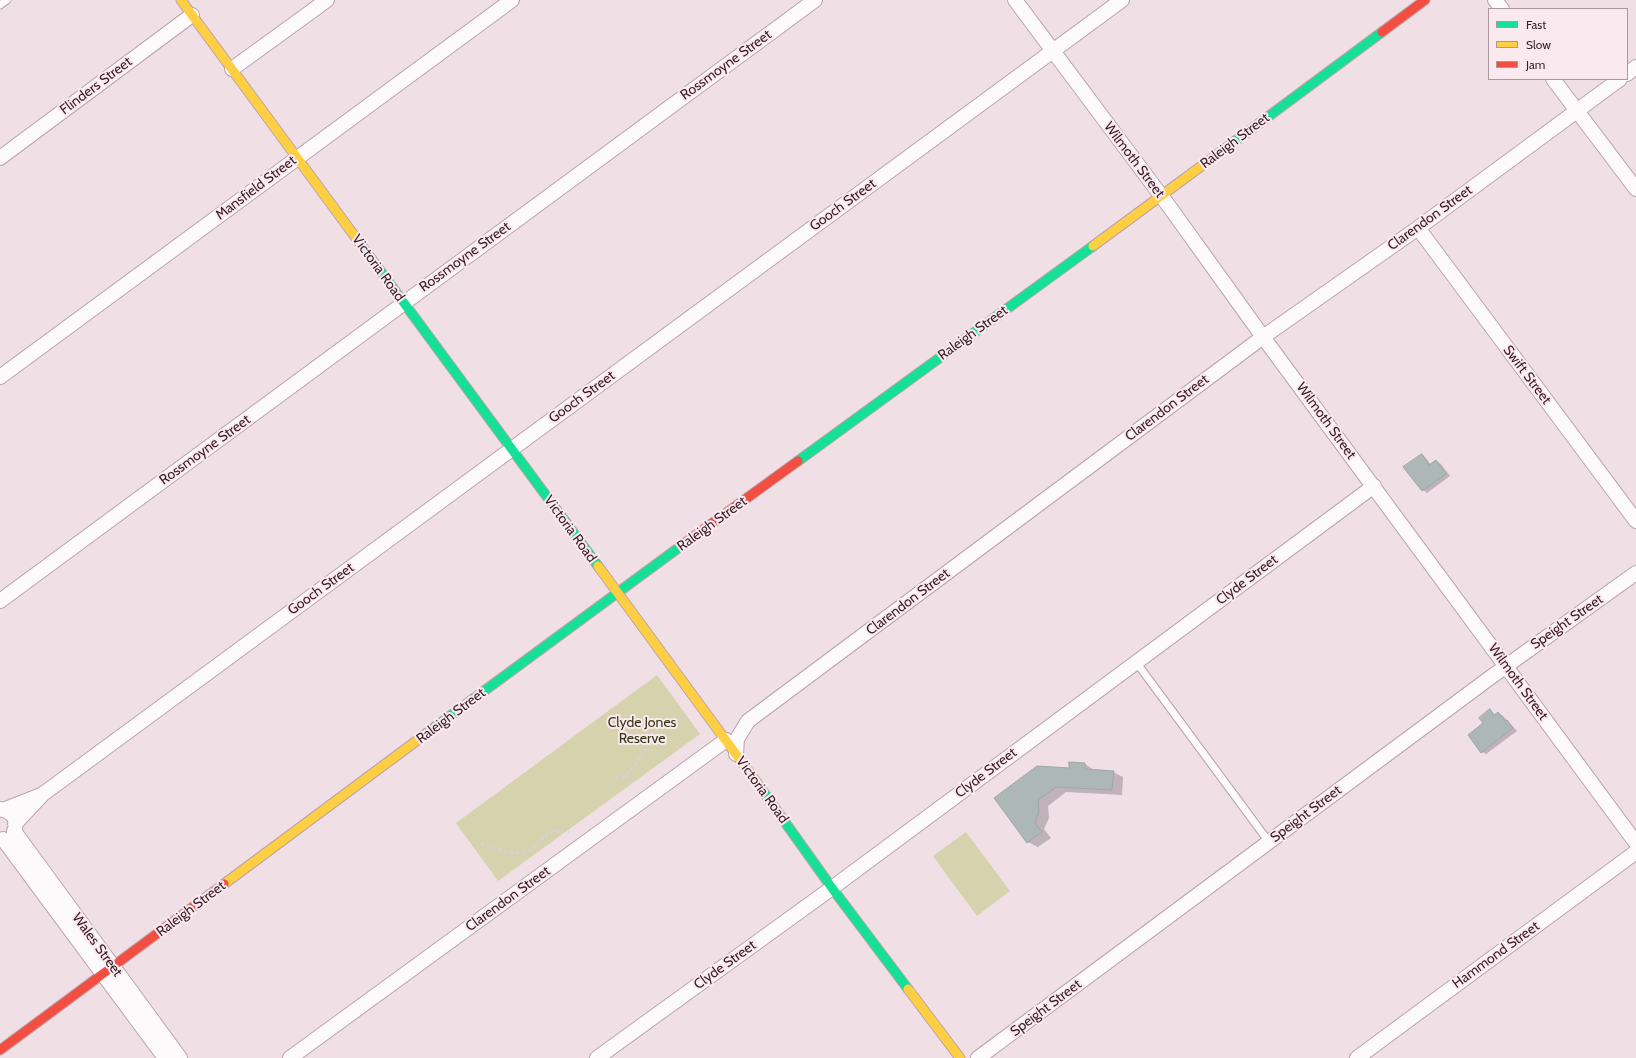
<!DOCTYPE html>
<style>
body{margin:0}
#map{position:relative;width:1636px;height:1058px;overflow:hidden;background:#f1dfe6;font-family:Cabin,sans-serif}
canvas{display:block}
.legend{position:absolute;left:1488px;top:8px;width:140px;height:72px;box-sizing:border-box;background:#faeaf0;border:1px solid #ad98a0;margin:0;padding:5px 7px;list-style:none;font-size:12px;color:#3a1d29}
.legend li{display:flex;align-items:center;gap:8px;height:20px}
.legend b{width:20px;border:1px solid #ad98a0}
</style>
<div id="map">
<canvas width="1636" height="1058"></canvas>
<ul class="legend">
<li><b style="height:5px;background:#16e098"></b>Fast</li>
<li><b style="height:5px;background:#ffcf43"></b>Slow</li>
<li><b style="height:5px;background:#f24e42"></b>Jam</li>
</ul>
</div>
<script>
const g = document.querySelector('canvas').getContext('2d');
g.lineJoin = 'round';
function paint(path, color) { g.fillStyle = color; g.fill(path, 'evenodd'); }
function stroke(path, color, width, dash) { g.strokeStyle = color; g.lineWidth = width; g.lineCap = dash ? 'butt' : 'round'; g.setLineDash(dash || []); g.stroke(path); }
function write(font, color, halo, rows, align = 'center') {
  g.font = font + ' Cabin,sans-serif'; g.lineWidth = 4; g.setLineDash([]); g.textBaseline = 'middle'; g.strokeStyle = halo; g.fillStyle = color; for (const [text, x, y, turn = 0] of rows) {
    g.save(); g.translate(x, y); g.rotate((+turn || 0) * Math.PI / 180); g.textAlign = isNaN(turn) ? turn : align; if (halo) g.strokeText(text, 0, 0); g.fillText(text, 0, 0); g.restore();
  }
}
paint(new Path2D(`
 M657,675L700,734L498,881L456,823Z
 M966,832L1010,891L977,916L933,856Z`), '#d6d2ad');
paint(new Path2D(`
 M1422,455L1426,458L1431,465L1436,461L1441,464L1450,476L1427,493L1423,490Z
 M1490,711L1496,715L1498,713L1503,716L1517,731L1486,754L1482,752Z
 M1085,764L1094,770L1113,772L1123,777L1122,795L1066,792L1048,806L1049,818L1044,829L1051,838L1038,847L1028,842L995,799Z`), '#0003');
const building = new Path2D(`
 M1422,454L1429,465L1436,460L1446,474L1422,491L1403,467Z
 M1490,709L1494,715L1498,712L1505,721L1507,720L1513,728L1481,753L1468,735L1483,723L1479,718Z
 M1069,762L1085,763V769L1114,771L1112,790L1056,787L1038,800L1039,812L1035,823L1042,832L1027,843L994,798L1037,766L1069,768Z`);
paint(building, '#adb8b6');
stroke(building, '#9da7a6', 1);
const lane = new Path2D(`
 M0,5L7,0
 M1136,662L1269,842`);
const street = new Path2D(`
 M1015,0L1171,209L1263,337L1636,843
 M1495,0L1502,9
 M232,69L327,0
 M1627,74L1636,67
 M1553,79L1636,189
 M0,158L192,15
 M1418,228L1636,521
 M0,377L512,0
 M0,601L815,0
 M736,754L737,739L748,721L1263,337L1418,228L1620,79
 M0,809C12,811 19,820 14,832
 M3,810L41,795
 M15,824L43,794L1122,0
 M14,831L180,1058
 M3,839L165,1058
 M290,1058L726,740
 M597,1058L832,888L1374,486
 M978,1058L1491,677L1636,573
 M1357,1058L1636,852`);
const fast = new Path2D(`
 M1234,142L1382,32
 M359,242L598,566
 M798,461L1093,246
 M427,733L685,543
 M757,783L832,888L908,989`);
const slow = new Path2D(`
 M181,0L359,242
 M1093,246L1234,142
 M598,566L757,783
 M224,884L427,733
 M908,989L960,1058`);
const jam = new Path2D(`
 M1382,32L1425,0
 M685,543L798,461
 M0,1050L224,884`);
stroke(lane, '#baa4ad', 9);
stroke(street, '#baa4ad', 16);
stroke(fast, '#baa4ad', 11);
stroke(slow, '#baa4ad', 11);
stroke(jam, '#baa4ad', 11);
stroke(new Path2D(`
 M630,721L646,732L653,733
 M626,776L631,784
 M616,778L626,776L648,748L653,733L659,728L678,720L683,716
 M481,844C492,847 514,855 524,853C543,847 541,826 569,832`), '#d8d1d4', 2.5, [3, 3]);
stroke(lane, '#fdfafb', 7);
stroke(street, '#fdfafb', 14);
stroke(fast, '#16e098', 9);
stroke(slow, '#ffcf43', 9);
stroke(jam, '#f24e42', 9);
write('14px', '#3a1d29', '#faeaf0', [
 ["Rossmoyne Street",726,65,-36],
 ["Flinders Street",96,86,-37],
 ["Raleigh Street",1235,141,-37],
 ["Wilmoth Street",1134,160,53],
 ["Mansfield Street",256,188,-37],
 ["Gooch Street",843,205,-36],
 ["Clarendon Street",1430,218,-36],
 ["Rossmoyne Street",465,257,-36],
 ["Victoria Road",378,268,54],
 ["Raleigh Street",973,333,-36],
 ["Swift Street",1527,375,53],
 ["Gooch Street",582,397,-36],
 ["Clarendon Street",1167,408,-37],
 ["Wilmoth Street",1326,421,54],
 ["Rossmoyne Street",205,450,-36],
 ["Raleigh Street",712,524,-36],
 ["Victoria Road",570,529,54],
 ["Clyde Street",1247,580,-37],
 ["Gooch Street",321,589,-36],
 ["Clarendon Street",908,602,-37],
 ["Speight Street",1567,622,-35],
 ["Wilmoth Street",1518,682,54],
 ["Raleigh Street",451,716,-37],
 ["Clyde Street",986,773,-37],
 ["Victoria Road",762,790,54],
 ["Speight Street",1306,814,-37],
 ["Clarendon Street",508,899,-36],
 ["Raleigh Street",191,909,-37],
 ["Wales Street",97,945,54],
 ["Hammond Street",1496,955,-36],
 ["Clyde Street",725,965,-36],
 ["Speight Street",1046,1008,-37]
]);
write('14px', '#343715', '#faeaf0', [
 ["Clyde Jones",642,723],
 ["Reserve",642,739]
]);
</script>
